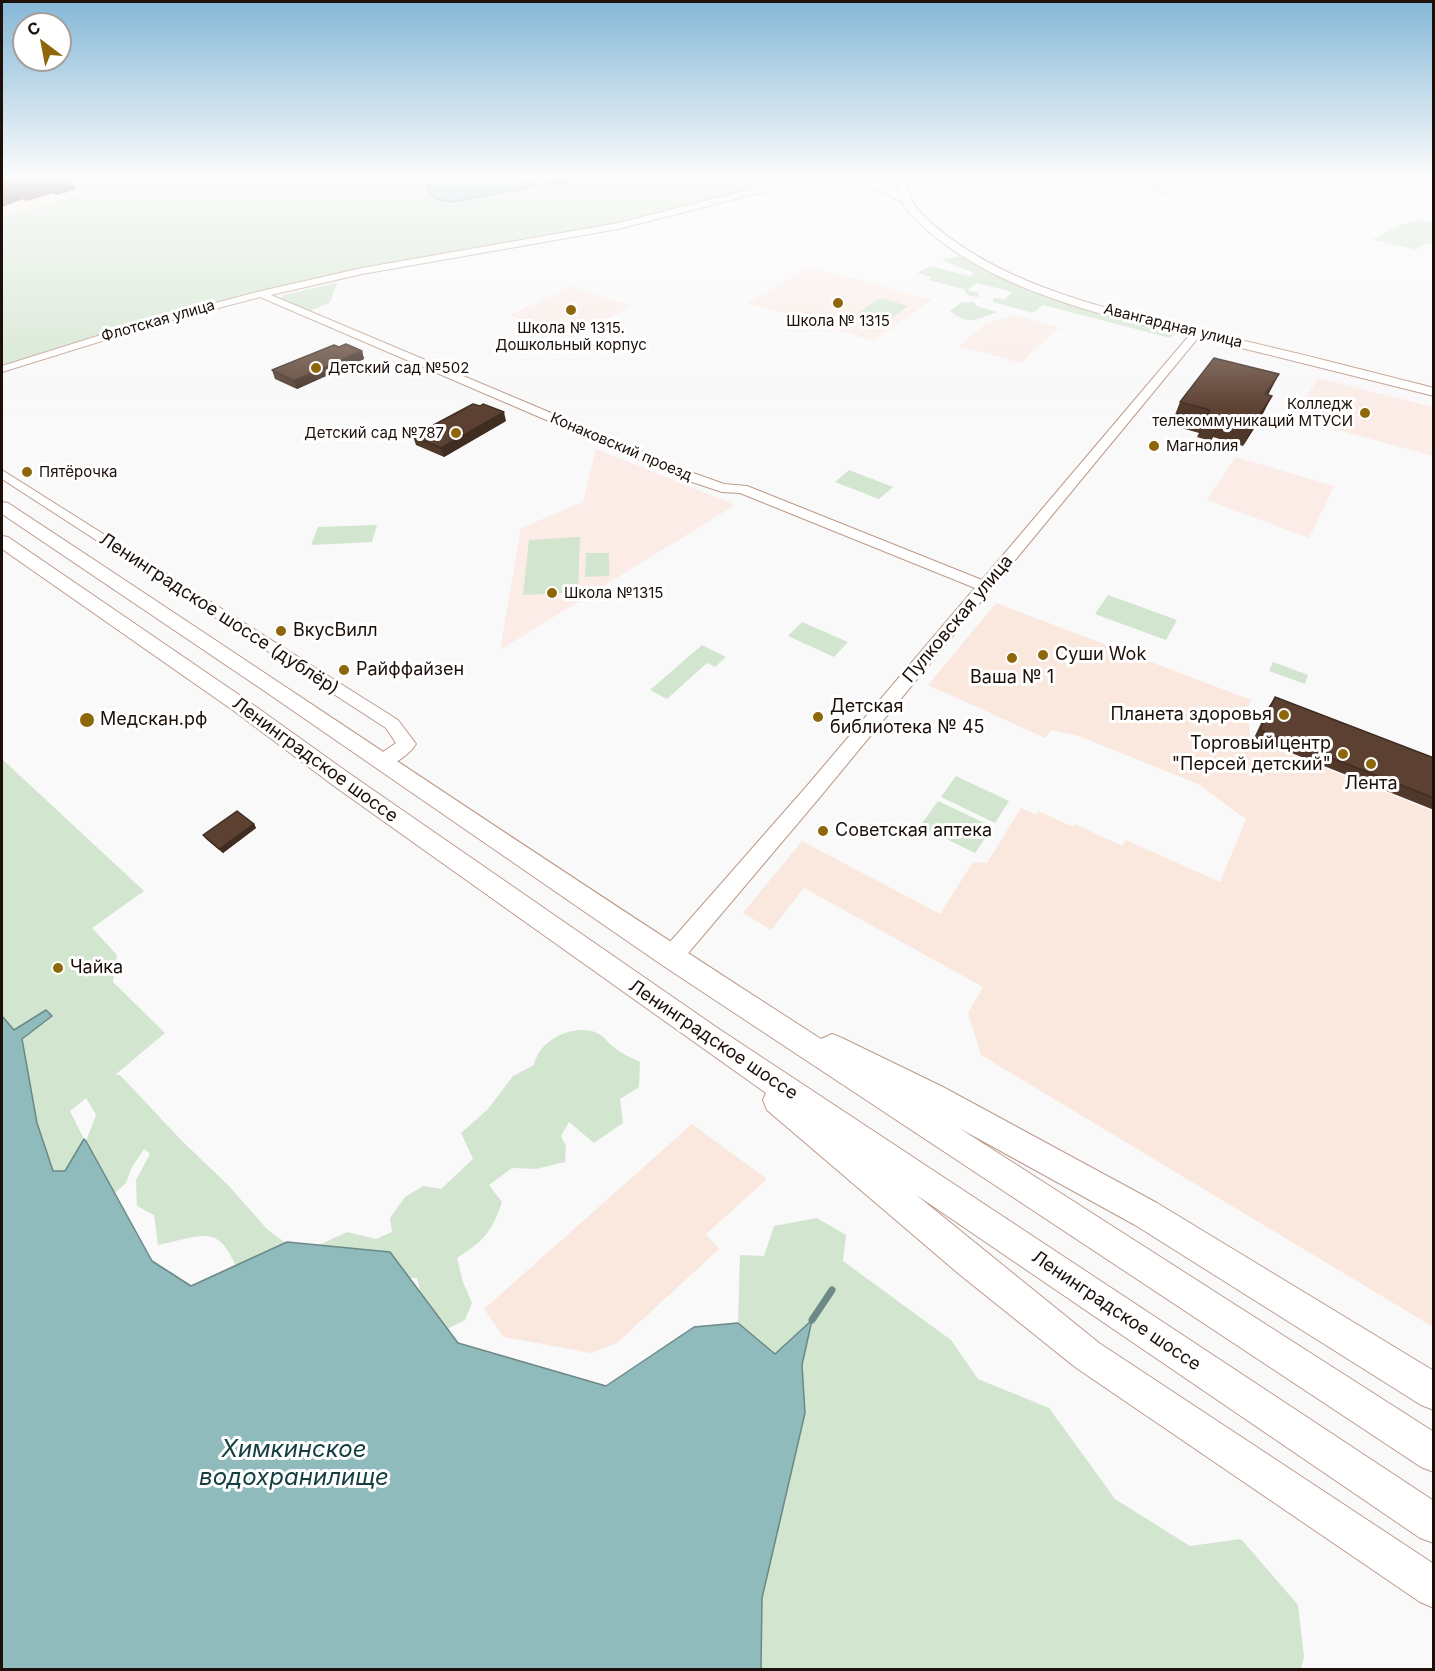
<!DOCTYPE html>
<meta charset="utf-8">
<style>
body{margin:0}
#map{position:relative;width:1435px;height:1671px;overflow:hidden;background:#f9f9f9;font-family:Inter,sans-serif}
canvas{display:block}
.frame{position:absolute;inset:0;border:3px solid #1c1009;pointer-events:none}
.north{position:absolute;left:12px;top:12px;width:60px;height:60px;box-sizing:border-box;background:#fff;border:2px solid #a49f9d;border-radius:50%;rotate:328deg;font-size:16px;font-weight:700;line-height:24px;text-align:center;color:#1c1009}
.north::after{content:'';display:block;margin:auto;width:21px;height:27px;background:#8e670b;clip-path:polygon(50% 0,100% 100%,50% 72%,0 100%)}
</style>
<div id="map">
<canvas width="1435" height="1671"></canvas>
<div class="frame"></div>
<div class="north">С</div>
</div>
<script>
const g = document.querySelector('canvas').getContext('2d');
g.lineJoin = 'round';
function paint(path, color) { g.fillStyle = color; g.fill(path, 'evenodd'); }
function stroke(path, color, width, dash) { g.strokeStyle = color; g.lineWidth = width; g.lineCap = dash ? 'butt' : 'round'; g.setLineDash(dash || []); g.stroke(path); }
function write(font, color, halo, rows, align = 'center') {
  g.font = font + ' Inter,sans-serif'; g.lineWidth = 6; g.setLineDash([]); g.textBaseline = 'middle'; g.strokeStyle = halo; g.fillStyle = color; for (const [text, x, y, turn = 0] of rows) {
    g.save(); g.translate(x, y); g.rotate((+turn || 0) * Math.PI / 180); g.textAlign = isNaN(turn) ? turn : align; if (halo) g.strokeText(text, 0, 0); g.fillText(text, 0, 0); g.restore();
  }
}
paint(new Path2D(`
 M39,177H70L58,181L84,191L30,210L2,217V188Z`), '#faeeda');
paint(new Path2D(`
 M996,603L1251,700L1248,707L1250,738L1433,811V1327L981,1055L968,1013L983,987L804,888L771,930L743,913L802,841L940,914L973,862L987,863L1021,808L1036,815L1038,811L1073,827L1075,824L1122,846L1126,840L1220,882L1246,819L1198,784L1079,736L1051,730L1045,738L928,685Z
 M692,1124L767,1179L706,1234L719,1249L617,1343L591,1353L504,1337L484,1309Z`), '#fae8df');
paint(new Path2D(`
 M811,267L933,300L873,341L747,303Z
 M572,286L632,306L571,337L509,315Z
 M1013,315L1060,327L1021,363L959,346L985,324Z
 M1318,378L1433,407V456L1294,418Z
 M596,449L735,505L500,650L521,528L583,502Z
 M1236,457L1334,486L1309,538L1207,500Z`), '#fbece7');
paint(new Path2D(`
 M70,177H808L618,224L348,272L61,347L2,367V216L31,210L83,192L57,181Z
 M1047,177H1115L1174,188L1166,195L1071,177L1067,181Z
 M1418,219L1433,222V243L1419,246L1417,250L1372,240L1399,225Z
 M959,256C1026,293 1103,310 1177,331L1170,338L1043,305L1033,313L993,302V298L1005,299L1012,292L977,283L968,290L978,293L979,297L969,296L963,289L928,280L932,277L917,273L930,266L970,276L974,273L942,260Z
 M337,283L330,303L310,311L281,299L283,295Z
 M879,299H884L908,306L882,325L854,319L852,317Z
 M962,302H974L977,306L997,312C978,319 968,326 950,311Z
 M849,470L893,487L879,499L835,482Z
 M377,525L372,542L311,545L318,527Z
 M580,537L578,592L523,595L529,540Z
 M586,553H609V576L585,577Z
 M1108,595L1177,620L1166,640L1095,614Z
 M802,622L848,642L834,657L788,636Z
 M702,645L726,657L715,667L707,663L667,699L650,690Z
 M1273,662L1308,675L1305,684L1269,671Z
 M2,759L144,891L92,928L117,955L113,982L165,1033L115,1075H120L182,1141L228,1185L267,1229L300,1254L347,1232L376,1239L392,1232L390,1218L405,1197L423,1186L441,1189L473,1159L461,1133L488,1109L513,1076L534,1065C539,1040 573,1023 597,1033C604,1036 609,1044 615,1048C622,1054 632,1058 640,1062L639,1087L620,1099L623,1123L594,1143L569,1122L561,1136L566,1146L565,1162L536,1169L512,1168L489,1185L502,1202C491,1234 484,1240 457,1258L463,1282L472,1303L465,1320L447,1329L426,1314L417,1278L243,1281C218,1224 214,1233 158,1245L154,1215L137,1206L136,1180L150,1154L144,1149L132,1167L126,1183L108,1199L91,1162L86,1141L96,1115L86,1098L70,1111L84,1139L65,1171H53L37,1123L22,1039L46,1010L14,1030L2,1016Z
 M956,776L1009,801L995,823L941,797Z
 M938,801L993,827L975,853L920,826Z
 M817,1218L846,1235L843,1261L951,1340L978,1379L1049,1408L1115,1499L1190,1546L1241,1539L1298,1605L1304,1657L1301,1669H761L762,1598L805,1413L802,1365L812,1321L775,1354L738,1323L740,1255L764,1256L774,1226Z`), '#d2e5cf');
const water = new Path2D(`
 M425,177H515L516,181L526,183L539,181L542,177H591L574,182L548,184L453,202L440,200L430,195L424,180Z
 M46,1010L52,1016L22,1039L37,1123L53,1171H65L84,1139L86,1141L152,1261L191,1286L287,1242L390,1252L458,1343L606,1386L694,1327L738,1323L775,1354L812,1320L802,1365L805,1413L762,1598L761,1669H2V1016L14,1030Z`);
paint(water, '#8fbbbd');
stroke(water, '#6c8887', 1.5);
stroke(new Path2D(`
 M812,1320L832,1290`), '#6c8887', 7);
const minor = new Path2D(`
 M800,177C833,177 880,175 908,199L901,201L876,189L852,184H794L618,229L362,274L271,295L696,474L724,484L747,486L982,580L1193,331H1201L1202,333L820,797L679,964L671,966L663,964L660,957L663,950L806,787L975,588L740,493L722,492L686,480L260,297L147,327L2,372V366L139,323L261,291L362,268L618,223Z
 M2,470L398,720L416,744C409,755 389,770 377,766L374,761L377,756L396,743L386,728L2,479Z`);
const major = new Path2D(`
 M898,177H908C905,199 920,213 935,226C1019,299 1160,320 1266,346C1322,359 1378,374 1434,388V396C1378,382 1322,368 1266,354C1158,327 1012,305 927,230C911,216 894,200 898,177Z
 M2,502L8,503C279,681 548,864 821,1039L832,1034L842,1038L943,1087L1157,1203L1434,1371V1410L1421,1405L1135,1225L959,1128L1434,1432V1472L1421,1467L662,965L263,690L2,514Z
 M2,536L8,537L248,701L350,774L719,1029L1434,1501V1543L1420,1538L915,1194L1099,1343L1434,1564V1608L1420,1602L1075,1367L959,1274L767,1110L763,1100L766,1093L334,786L234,711L2,549Z`);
stroke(minor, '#bc9a88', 2);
stroke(major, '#bc9a88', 2);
paint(minor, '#fff');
paint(major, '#fff');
paint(new Path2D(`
 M2,177H70L76,189L57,195L53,193L26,201L23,199L2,207Z
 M339,347L362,351L364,359L297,389L275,379L272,370Z
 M1279,374L1268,395L1272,396L1260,419L1243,446L1213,437L1211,441L1197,437L1199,433L1171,425L1180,402Z
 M506,421L444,457L416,445L413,436Z
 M1275,697L1434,758V810L1254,738L1269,706Z
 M254,824L256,828L223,853L206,839L203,835Z`), '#4f372a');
paint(new Path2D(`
 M56,177H70L76,189L57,195L49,179Z
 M45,178L53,193L26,201L18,185Z
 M14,183L23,199L2,207V188Z
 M362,351L364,359L297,389L294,381Z
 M1279,374L1267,397L1265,394Z
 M1272,396L1260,419L1243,446L1255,422Z
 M504,412L506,421L444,457L441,448Z
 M1224,414L1213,437L1211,441L1221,418Z
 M254,824L256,828L223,853L219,849Z`), '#402d22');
const building = new Path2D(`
 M2,177H56L49,179L45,178L18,185L14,183L2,188Z
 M346,344L362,351L294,381L272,370L334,345L339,347Z
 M1214,358L1279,374L1265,394L1272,396L1255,422L1224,414L1221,418L1208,414L1210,410L1180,402Z
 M473,404L480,406L483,404L504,412L441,448L413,436Z
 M1275,697L1434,758V798L1260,730Z
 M237,811L254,824L219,849L203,835Z`);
paint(building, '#5c4031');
stroke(building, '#402d22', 1.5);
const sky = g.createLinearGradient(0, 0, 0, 411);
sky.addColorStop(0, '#84b7d7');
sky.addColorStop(0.43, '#fcfcfc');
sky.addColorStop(1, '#fcfcfc00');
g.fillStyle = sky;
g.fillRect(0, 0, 1435, 411);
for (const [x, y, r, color] of [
 [838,303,6,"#8e670b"],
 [571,310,6,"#8e670b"],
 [316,368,6,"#8e670b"],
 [1365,413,6,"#8e670b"],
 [456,433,6,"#8e670b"],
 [1154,446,6,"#8e670b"],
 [27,472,6,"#8e670b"],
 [552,593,6,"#8e670b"],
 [281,631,6,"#8e670b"],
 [1043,655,6,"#8e670b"],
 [1012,658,6,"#8e670b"],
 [344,670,6,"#8e670b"],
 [1284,715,6,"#8e670b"],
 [818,717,6,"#8e670b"],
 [87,720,8,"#8e670b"],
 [1343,754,6,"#8e670b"],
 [1371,764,6,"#8e670b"],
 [823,831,6,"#8e670b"],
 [58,968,6,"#8e670b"]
]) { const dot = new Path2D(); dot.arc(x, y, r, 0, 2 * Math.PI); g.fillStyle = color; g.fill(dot); stroke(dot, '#fff', 2); }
write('15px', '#1c1009', '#fff', [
 ["Флотская улица",158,321,-16],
 ["Авангардная улица",1173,326,14],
 ["Конаковский проезд",621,447,23]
]);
write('15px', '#1c1009', '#fff', [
 ["Школа № 1315",838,321,"center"],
 ["Школа № 1315.",571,328,"center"],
 ["Дошкольный корпус",571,345,"center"],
 ["Детский сад №502",328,368],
 ["Колледж",1353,404,"right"],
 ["телекоммуникаций МТУСИ",1353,421,"right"],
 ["Детский сад №787",444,433,"right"],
 ["Магнолия",1166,446],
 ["Пятёрочка",39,472],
 ["Школа №1315",564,593]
], 'left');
write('18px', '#1c1009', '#fff', [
 ["Ленинградское шоссе (дублёр)",219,614,33],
 ["Пулковская улица",958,619,-50],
 ["Ленинградское шоссе",315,760,36],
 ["Ленинградское шоссе",713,1040,34],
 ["Ленинградское шоссе",1116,1311,34]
]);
write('18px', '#1c1009', '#fff', [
 ["ВкусВилл",293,631],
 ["Суши Wok",1055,655],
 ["Райффайзен",356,670],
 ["Ваша № 1",1012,678,"center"],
 ["Детская",830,707],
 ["библиотека № 45",830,728],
 ["Планета здоровья",1272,715,"right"],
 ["Медскан.рф",100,720],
 ["Торговый центр",1331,744,"right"],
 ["\"Персей детский\"",1331,765,"right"],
 ["Лента",1371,784,"center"],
 ["Советская аптека",835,831],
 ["Чайка",70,968]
], 'left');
write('italic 24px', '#143e40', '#fff', [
 ["Химкинское",294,1450],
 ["водохранилище",294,1478]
]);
</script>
